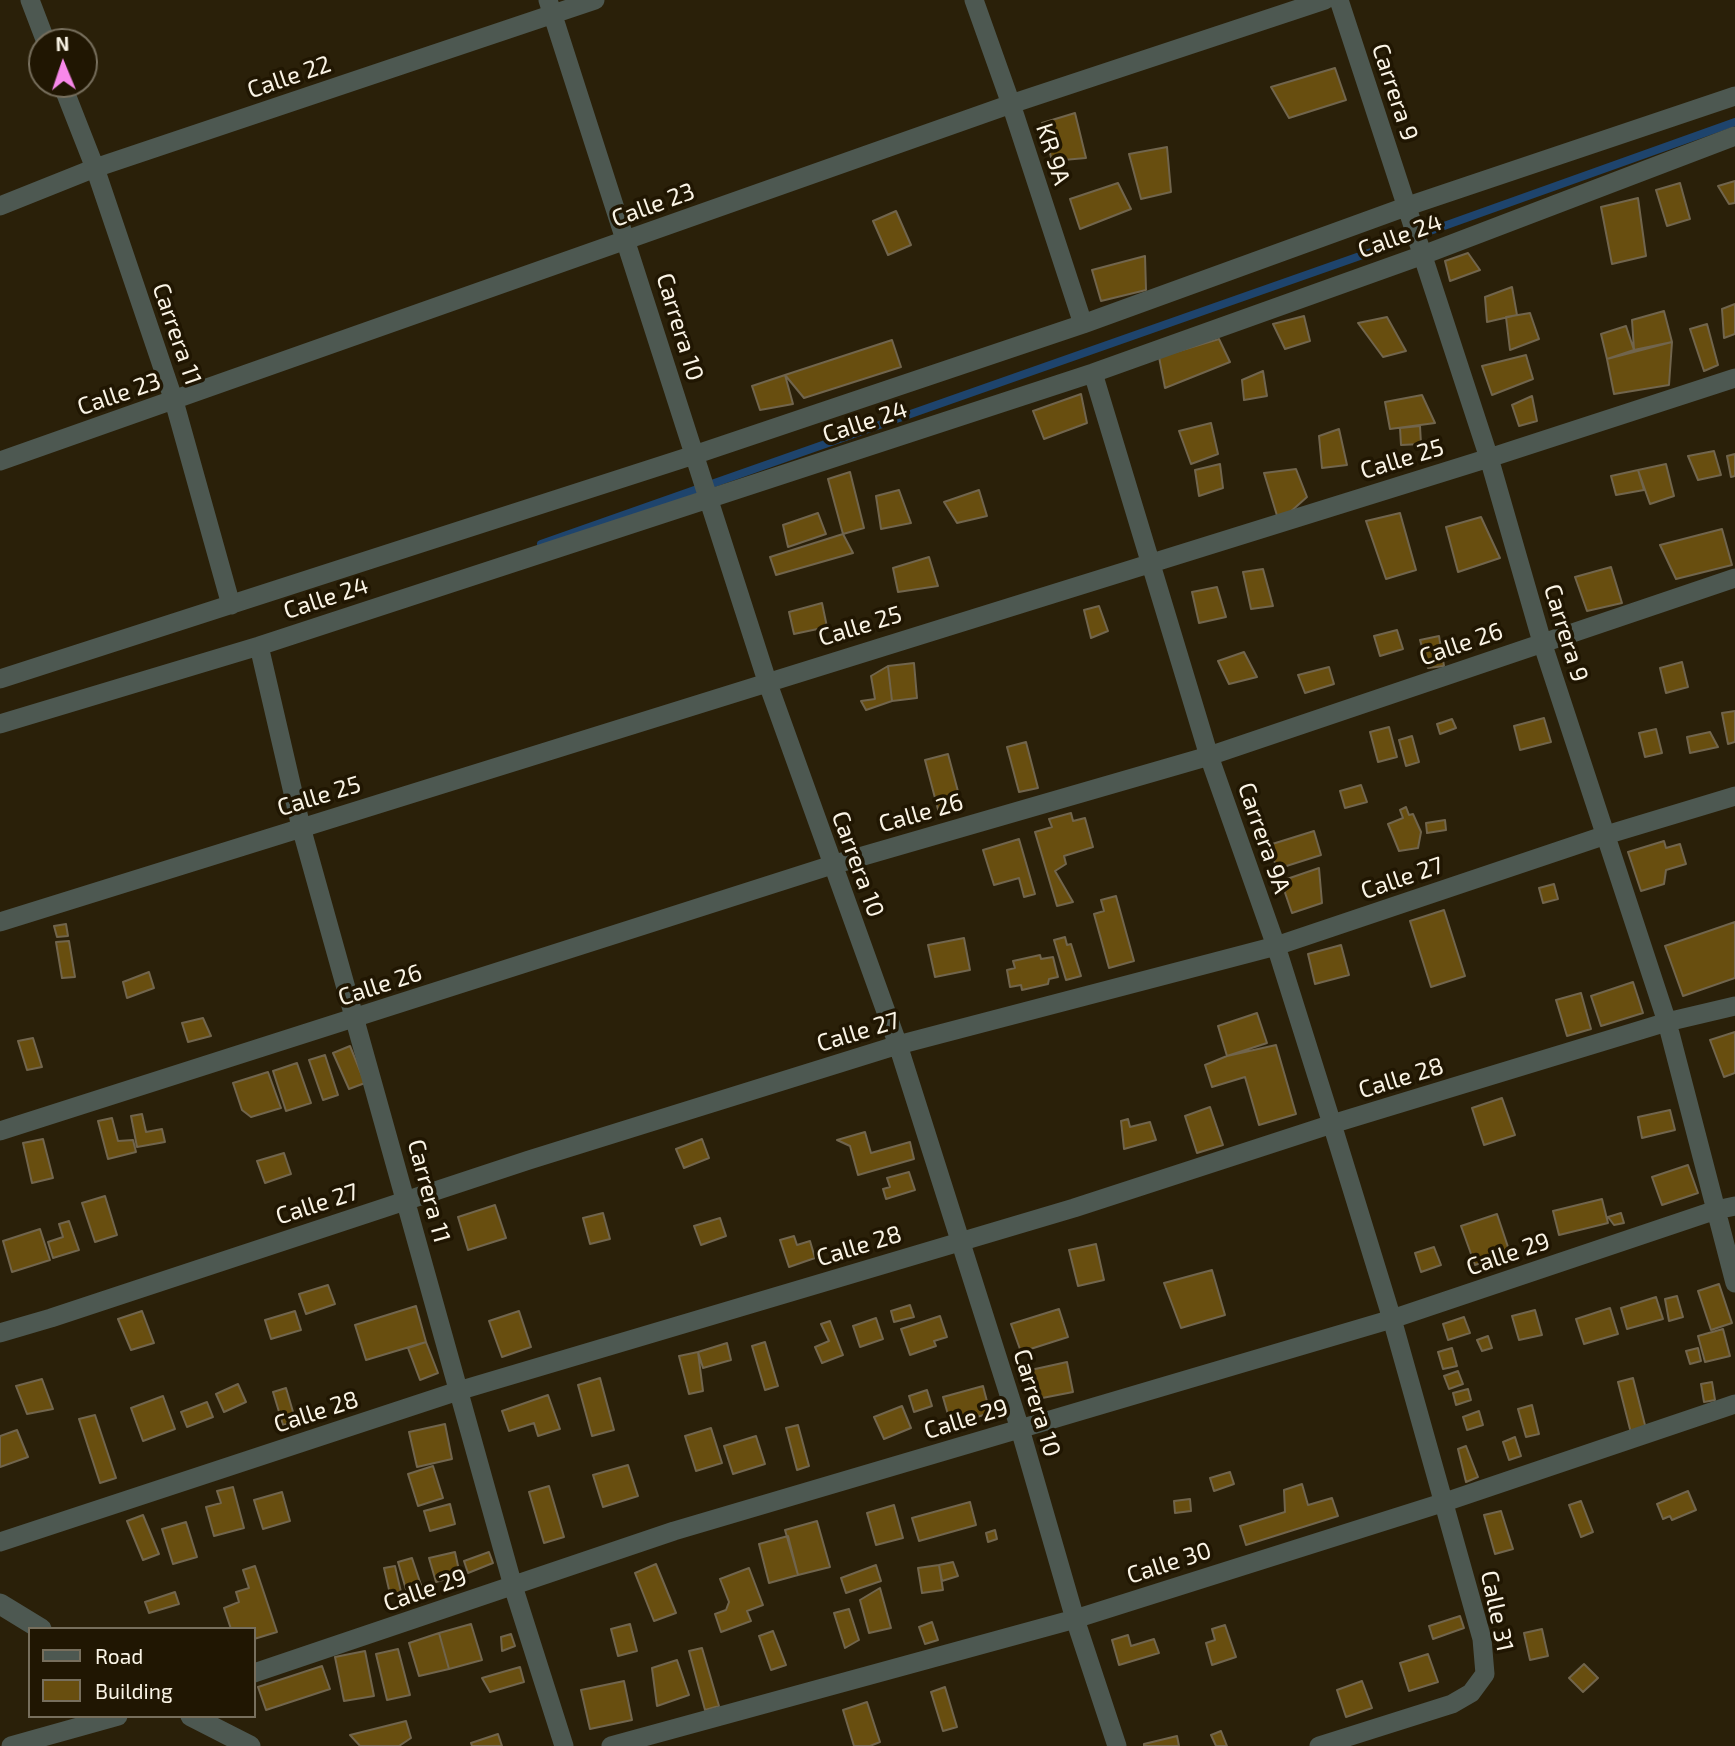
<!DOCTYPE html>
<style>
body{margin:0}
#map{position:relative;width:1735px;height:1746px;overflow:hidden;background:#2a2009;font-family:"Exo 2",sans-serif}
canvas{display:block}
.legend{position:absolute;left:28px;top:1627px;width:228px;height:91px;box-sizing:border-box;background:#201602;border:2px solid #776f5d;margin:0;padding:9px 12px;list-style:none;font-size:21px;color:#faf4e6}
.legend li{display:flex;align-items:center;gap:14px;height:35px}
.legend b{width:35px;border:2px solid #776f5d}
.north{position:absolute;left:28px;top:28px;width:70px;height:70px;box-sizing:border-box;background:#201602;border:2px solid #776f5d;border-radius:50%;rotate:358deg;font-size:19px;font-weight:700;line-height:28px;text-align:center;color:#faf4e6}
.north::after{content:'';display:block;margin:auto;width:24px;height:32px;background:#f888ea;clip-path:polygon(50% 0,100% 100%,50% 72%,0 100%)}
</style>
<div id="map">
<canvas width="1735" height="1746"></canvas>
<ul class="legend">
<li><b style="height:9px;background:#4d5851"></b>Road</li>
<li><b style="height:19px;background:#684e0f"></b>Building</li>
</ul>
<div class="north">N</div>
</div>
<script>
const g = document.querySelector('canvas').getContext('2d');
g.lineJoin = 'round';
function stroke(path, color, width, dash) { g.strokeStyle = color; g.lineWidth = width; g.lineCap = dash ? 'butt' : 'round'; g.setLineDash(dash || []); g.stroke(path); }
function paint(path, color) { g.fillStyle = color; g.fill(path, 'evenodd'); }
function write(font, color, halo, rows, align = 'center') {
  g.font = font + ' "Exo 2",sans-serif'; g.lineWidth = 7; g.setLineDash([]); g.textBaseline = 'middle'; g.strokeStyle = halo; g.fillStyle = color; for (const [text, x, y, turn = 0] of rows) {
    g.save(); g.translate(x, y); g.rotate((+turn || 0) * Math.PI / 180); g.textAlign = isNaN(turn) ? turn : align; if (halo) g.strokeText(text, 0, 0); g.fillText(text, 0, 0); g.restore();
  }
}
stroke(new Path2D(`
 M1430,231L1735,122
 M541,544L1394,244`), '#1e446d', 8);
const building = new Path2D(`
 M1335,68L1346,100L1289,118L1271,87Z
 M1075,113L1086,158L1052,161L1042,123Z
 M1167,147L1171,192L1141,199L1129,154Z
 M1735,181V203L1729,204L1718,186Z
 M1118,183L1131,209L1080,229L1070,199Z
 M1680,183L1690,219L1667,226L1656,190Z
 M1638,198L1646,256L1612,264L1601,207Z
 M896,211L911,245L888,255L873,221Z
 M1468,253L1480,270L1450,281L1445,261Z
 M1145,256L1146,290L1101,301L1092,270Z
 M1512,287L1517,315L1487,322L1485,297Z
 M1735,304V334L1724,338L1722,309Z
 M1664,311L1672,342L1634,350L1632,320Z
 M1530,313L1539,339L1510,350L1506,317Z
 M1304,316L1310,341L1285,349L1273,324Z
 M1387,317L1406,351L1383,357L1358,323Z
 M1707,324L1718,365L1704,371L1690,329Z
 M1626,326L1634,350L1607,359L1601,334Z
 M1219,339L1230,362L1165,388L1159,357Z
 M892,340L901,367L804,398L785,375Z
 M1672,342L1669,385L1614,394L1607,359Z
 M1526,355L1533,379L1492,395L1482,366Z
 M1263,371L1267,396L1244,400L1242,380Z
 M785,375L793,404L760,410L752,386Z
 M1081,394L1087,423L1044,439L1033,411Z
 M1422,395L1435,423L1390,429L1385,402Z
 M1532,396L1537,421L1519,426L1512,405Z
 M1211,423L1218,454L1191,464L1179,431Z
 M1420,426L1421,444L1401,445L1400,428Z
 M1339,429L1347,465L1322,468L1319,436Z
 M1714,451L1721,475L1698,480L1688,456Z
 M1735,454V476L1731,477L1727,456Z
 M1220,464L1223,488L1199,496L1195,470Z
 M1666,464L1674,496L1650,504L1638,470Z
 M1296,469L1307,497L1279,522L1264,473Z
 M1638,470L1644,490L1616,495L1611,476Z
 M850,472L864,528L843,534L828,479Z
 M899,490L911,523L881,529L876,496Z
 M979,490L987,516L957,523L944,502Z
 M818,513L826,534L788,547L783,525Z
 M1400,513L1416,570L1386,579L1366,521Z
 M1481,517L1500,558L1458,572L1446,527Z
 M1722,529L1732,565L1676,579L1660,545Z
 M843,534L853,553L776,575L770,557Z
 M929,557L938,586L898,592L893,568Z
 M1611,567L1622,603L1587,611L1575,577Z
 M1263,569L1273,606L1251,609L1243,572Z
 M1217,587L1226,617L1199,623L1192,592Z
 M822,603L827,627L794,634L789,612Z
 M1099,606L1108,631L1091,638L1084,610Z
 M1397,630L1403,649L1380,656L1374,636Z
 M1439,636L1444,666L1428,668L1420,640Z
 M1244,652L1257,677L1229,684L1218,661Z
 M1682,662L1688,687L1666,693L1660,668Z
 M914,663L917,698L892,701L888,666Z
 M888,666L892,701L866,710L861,701L875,699L871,676Z
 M1329,667L1334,684L1305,693L1298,675Z
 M1735,711V742L1728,744L1722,713Z
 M1544,718L1551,742L1520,750L1514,726Z
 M1452,719L1456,728L1440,734L1437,724Z
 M1389,727L1397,757L1378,762L1370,732Z
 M1656,729L1662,753L1645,757L1639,733Z
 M1710,732L1718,747L1690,753L1687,737Z
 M1412,736L1419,762L1406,766L1399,740Z
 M1026,742L1038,788L1019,792L1007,747Z
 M948,754L963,810L940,817L925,760Z
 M1361,785L1367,802L1345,808L1340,791Z
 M1406,807L1409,815L1413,814L1421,832L1418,848L1399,851L1388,824L1403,818L1400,810Z
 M1071,813L1073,821L1085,818L1093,847L1064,856L1066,864L1055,871L1073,902L1057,906L1035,832L1052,827L1049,819Z
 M1445,820L1446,830L1427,833L1426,823Z
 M1314,831L1321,855L1277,869L1269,845Z
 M1019,839L1035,894L1024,897L1019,878L994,885L983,850Z
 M1664,841L1666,848L1680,844L1686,864L1666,870L1664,884L1641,891L1628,852Z
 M1319,868L1322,903L1292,913L1281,881Z
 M1554,884L1558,899L1543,903L1539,888Z
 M1116,896L1134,961L1109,968L1094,914L1104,911L1101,900Z
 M1444,910L1465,976L1431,987L1410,921Z
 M1735,922V978L1683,996L1665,946Z
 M66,924L68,936L57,937L54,926Z
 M1065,937L1067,945L1071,944L1081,976L1066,980L1054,940Z
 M964,938L970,970L935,977L928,945Z
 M69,941L75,977L62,978L56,942Z
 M1341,945L1349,975L1315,984L1308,954Z
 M1040,955L1041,959L1053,957L1058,977L1049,979L1048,984L1022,990L1021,985L1010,987L1007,970L1015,968L1013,961Z
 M149,972L154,988L127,998L123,982Z
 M1633,982L1643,1013L1601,1026L1591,996Z
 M1581,993L1591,1029L1567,1036L1556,1000Z
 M1257,1013L1267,1043L1227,1056L1218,1026Z
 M203,1018L211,1036L188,1042L182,1023Z
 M1735,1032V1073L1724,1077L1710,1040Z
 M33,1038L42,1067L27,1070L18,1041Z
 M1276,1045L1296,1114L1259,1125L1245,1077L1212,1087L1205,1065L1227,1056Z
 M350,1046L365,1083L349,1089L333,1053Z
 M325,1055L338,1095L323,1100L309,1060Z
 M297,1063L311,1103L286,1111L273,1071Z
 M268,1072L281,1108L251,1117L242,1110L233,1083Z
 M1502,1098L1515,1135L1484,1145L1472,1108Z
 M1210,1107L1223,1145L1197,1153L1185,1116Z
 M1670,1110L1675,1130L1642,1138L1638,1117Z
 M142,1114L146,1132L162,1129L165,1142L137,1147L131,1116Z
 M112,1118L118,1141L133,1140L136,1152L108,1159L98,1121Z
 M1128,1119L1130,1127L1150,1122L1156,1140L1124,1149L1121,1121Z
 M865,1132L871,1153L910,1142L914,1159L858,1175L850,1146L837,1140Z
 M43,1139L53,1178L32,1183L23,1143Z
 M702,1139L709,1158L684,1168L676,1149Z
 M284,1153L291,1174L265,1183L257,1161Z
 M1688,1165L1698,1193L1662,1205L1652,1177Z
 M909,1172L915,1190L886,1199L883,1189L890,1187L887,1178Z
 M105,1196L117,1235L95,1242L82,1203Z
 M1602,1199L1608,1223L1559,1235L1553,1211Z
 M495,1205L506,1238L468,1250L458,1217Z
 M603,1213L610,1239L590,1244L583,1218Z
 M1621,1213L1624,1223L1614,1225L1608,1217Z
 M1497,1214L1510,1253L1475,1265L1461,1226Z
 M720,1218L726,1236L701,1245L694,1226Z
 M69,1221L79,1250L53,1258L48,1242L63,1237L59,1224Z
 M40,1229L50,1260L12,1272L3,1241Z
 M794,1236L797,1245L810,1241L815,1258L789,1267L780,1240Z
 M1096,1244L1104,1280L1078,1286L1069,1250Z
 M1434,1247L1441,1265L1421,1272L1415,1253Z
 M1212,1270L1225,1315L1181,1328L1164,1283Z
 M1719,1284L1732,1323L1711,1330L1698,1291Z
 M328,1285L335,1304L306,1314L299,1294Z
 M1677,1296L1683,1317L1669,1321L1665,1299Z
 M1656,1297L1663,1319L1627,1329L1621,1308Z
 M910,1305L914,1317L894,1322L891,1311Z
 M416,1306L426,1342L366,1360L355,1325Z
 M1610,1308L1618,1334L1584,1344L1576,1319Z
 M1059,1309L1068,1337L1021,1352L1011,1324Z
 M1535,1310L1542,1335L1519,1340L1512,1316Z
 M142,1311L154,1343L131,1350L118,1319Z
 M295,1311L301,1330L271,1339L265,1320Z
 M519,1311L531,1347L502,1357L489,1321Z
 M940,1316L947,1337L934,1341L936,1346L910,1355L901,1329Z
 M1464,1317L1470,1333L1448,1340L1443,1324Z
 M876,1318L883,1339L860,1347L853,1326Z
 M830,1321L843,1355L822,1363L815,1347L829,1341L821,1324Z
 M1723,1329L1730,1356L1705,1362L1698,1336Z
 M1488,1336L1492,1348L1482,1351L1477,1340Z
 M426,1342L438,1373L420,1380L408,1348Z
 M765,1342L778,1386L765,1390L752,1346Z
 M727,1343L731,1360L703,1368L698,1352Z
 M1452,1348L1457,1366L1443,1369L1438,1352Z
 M1698,1348L1701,1361L1690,1364L1686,1351Z
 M698,1352L703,1391L689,1394L679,1356Z
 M1067,1362L1073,1392L1032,1400L1026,1371Z
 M1458,1371L1463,1384L1449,1389L1444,1376Z
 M600,1378L614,1430L592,1436L578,1385Z
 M1633,1378L1646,1429L1631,1433L1618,1382Z
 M42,1379L53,1409L27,1414L16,1386Z
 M1712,1382L1715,1400L1704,1402L1701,1384Z
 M238,1384L246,1402L224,1412L216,1394Z
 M983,1386L990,1413L951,1425L943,1397Z
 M286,1388L296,1422L283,1425L273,1392Z
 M1468,1389L1471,1400L1456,1405L1453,1393Z
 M927,1390L932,1406L914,1412L909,1396Z
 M548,1395L560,1429L538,1436L534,1423L509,1431L502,1411Z
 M163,1396L175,1429L143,1441L131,1408Z
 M207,1402L213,1417L187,1427L181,1412Z
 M1532,1405L1539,1434L1526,1437L1518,1409Z
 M902,1406L911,1428L884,1439L874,1417Z
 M1479,1411L1483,1425L1467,1430L1463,1417Z
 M95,1415L116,1478L100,1483L79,1419Z
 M445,1424L452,1459L417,1467L409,1432Z
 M798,1425L809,1466L797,1470L786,1428Z
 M711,1428L722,1463L696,1471L685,1436Z
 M17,1430L28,1457L0,1467V1436Z
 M756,1436L765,1464L733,1474L724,1446Z
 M1515,1437L1521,1456L1509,1460L1503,1442Z
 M1466,1446L1478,1477L1466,1482L1458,1449Z
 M628,1465L638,1496L603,1507L593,1475Z
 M433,1466L443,1498L418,1506L408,1474Z
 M1230,1472L1234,1484L1214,1491L1210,1478Z
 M1302,1484L1308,1505L1332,1498L1338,1516L1246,1545L1240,1526L1285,1512L1284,1490Z
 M549,1486L564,1537L544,1543L529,1492Z
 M233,1487L244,1528L214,1536L206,1507L221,1503L217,1491Z
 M1688,1491L1696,1510L1672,1520L1670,1516L1663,1519L1657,1504Z
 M282,1492L290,1521L263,1529L254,1500Z
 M1190,1499L1191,1511L1175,1513L1174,1501Z
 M1581,1501L1593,1532L1581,1537L1569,1505Z
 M970,1502L976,1525L919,1541L912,1518Z
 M450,1504L455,1524L430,1531L424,1511Z
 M894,1505L903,1538L876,1545L867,1513Z
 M1501,1511L1513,1549L1495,1554L1484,1515Z
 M143,1515L159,1554L143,1560L127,1521Z
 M817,1521L830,1567L798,1575L785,1530Z
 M186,1522L197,1557L173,1564L162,1529Z
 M995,1530L997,1539L988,1542L986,1533Z
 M788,1536L798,1575L769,1583L759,1544Z
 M455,1552L460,1575L436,1582L429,1558Z
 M489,1552L493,1563L468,1573L464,1561Z
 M412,1558L422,1588L407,1593L398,1562Z
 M953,1562L958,1576L942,1581L939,1565Z
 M656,1564L676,1613L654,1621L635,1573Z
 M876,1565L881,1581L846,1593L841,1578Z
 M939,1565L943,1590L922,1593L918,1568Z
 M255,1566L277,1632L254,1639V1629H231L224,1608L239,1602L236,1592L249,1588L243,1570Z
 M395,1566L401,1592L390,1594L384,1568Z
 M749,1568L763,1605L747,1611L751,1621L721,1632L715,1614L726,1610L729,1602L720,1579Z
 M880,1588L891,1628L869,1633L860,1600Z
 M175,1592L179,1604L149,1613L145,1602Z
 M849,1609L859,1640L845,1648L834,1613Z
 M1460,1616L1464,1628L1433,1639L1429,1626Z
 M932,1622L938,1640L925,1644L919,1627Z
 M471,1624L482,1660L449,1669L439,1633Z
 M630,1624L637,1651L618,1656L611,1629Z
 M1225,1625L1236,1657L1212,1665L1206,1643L1215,1640L1212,1629Z
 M1542,1629L1548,1656L1530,1660L1524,1633Z
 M773,1631L786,1665L771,1670L759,1636Z
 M439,1633L449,1669L419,1676L409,1643Z
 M511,1634L515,1646L502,1651L501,1637Z
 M1128,1635L1131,1646L1154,1639L1159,1653L1119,1665L1112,1640Z
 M702,1648L719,1706L705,1710L689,1651Z
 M398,1649L410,1695L387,1700L376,1654Z
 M365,1651L374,1696L344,1701L335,1657Z
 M1428,1654L1438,1682L1409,1691L1400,1663Z
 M677,1660L689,1695L657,1706L652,1668Z
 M1584,1664L1598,1678L1583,1692L1569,1678Z
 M322,1666L330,1689L266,1710L258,1687Z
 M520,1667L524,1682L490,1692L482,1678Z
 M624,1681L632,1720L590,1729L581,1690Z
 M1362,1681L1372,1708L1346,1717L1337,1690Z
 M945,1687L957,1727L943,1731L931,1692Z
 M867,1702L880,1742L870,1746H854L843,1710Z
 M406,1721L411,1738L399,1746H360L350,1735Z
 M1221,1731L1227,1746H1216L1211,1735Z
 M498,1734L502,1746H472L471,1743Z
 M1177,1736L1179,1746H1144V1744Z`);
paint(building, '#684e0f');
stroke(building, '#71654d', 2);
stroke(new Path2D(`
 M30,0L46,42
 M548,0L767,681L898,1045L1020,1429L1075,1619L1117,1746
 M974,0L1011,104L1083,324
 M1339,0L1489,458L1542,642L1667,1022L1735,1283
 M62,84L95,168L174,401L231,605
 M0,206L95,168L595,0
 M1093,373L1209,756L1276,946L1332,1124L1392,1319L1482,1639L1485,1674L1471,1693L1452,1704L1319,1746
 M0,461L1011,104L1325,0
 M259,646L301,827L513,1586L564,1746
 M0,679L694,455L1083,324L1408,206L1735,96
 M0,724L259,646L1093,373L1423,255L1735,136
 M0,922L1489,458L1735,378
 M0,1131L832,865L1209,756L1735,578
 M0,1333L51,1318L529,1160L898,1045L1276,946L1606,835L1735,796
 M0,1542L458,1391L1074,1208L1332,1124L1667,1022L1735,1006
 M254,1673L674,1531L1392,1319L1716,1210L1735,1206
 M11,1746L118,1716
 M611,1746L1075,1619L1445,1502L1735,1404`), '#4d5851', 19);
stroke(new Path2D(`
 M0,1604L41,1629
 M191,1716L250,1746`), '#4d5851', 21);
write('24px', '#faf4e6', '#201602', [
 ["Calle 22",289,77,-19],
 ["Carrera 9",1395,92,72],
 ["KR 9A",1053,154,72],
 ["Calle 23",653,205,-20],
 ["Calle 24",1400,236,-20],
 ["Carrera 10",680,327,73],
 ["Carrera 11",177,334,71],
 ["Calle 23",119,394,-19],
 ["Calle 24",865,422,-18],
 ["Calle 25",1402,459,-17],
 ["Calle 24",326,598,-18],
 ["Calle 25",860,626,-17],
 ["Carrera 9",1566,633,73],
 ["Calle 26",1461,644,-19],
 ["Calle 25",319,796,-17],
 ["Calle 26",921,813,-16],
 ["Carrera 9A",1264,838,71],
 ["Carrera 10",858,864,70],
 ["Calle 27",1402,878,-19],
 ["Calle 26",380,985,-18],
 ["Calle 27",858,1032,-17],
 ["Calle 28",1401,1078,-17],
 ["Carrera 11",429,1191,75],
 ["Calle 27",317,1204,-18],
 ["Calle 28",859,1246,-17],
 ["Calle 29",1508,1254,-19],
 ["Carrera 10",1037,1403,73],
 ["Calle 28",316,1412,-18],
 ["Calle 29",966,1419,-17],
 ["Calle 30",1169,1563,-18],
 ["Calle 29",425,1590,-19],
 ["Calle 31",1497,1611,78]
]);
</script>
